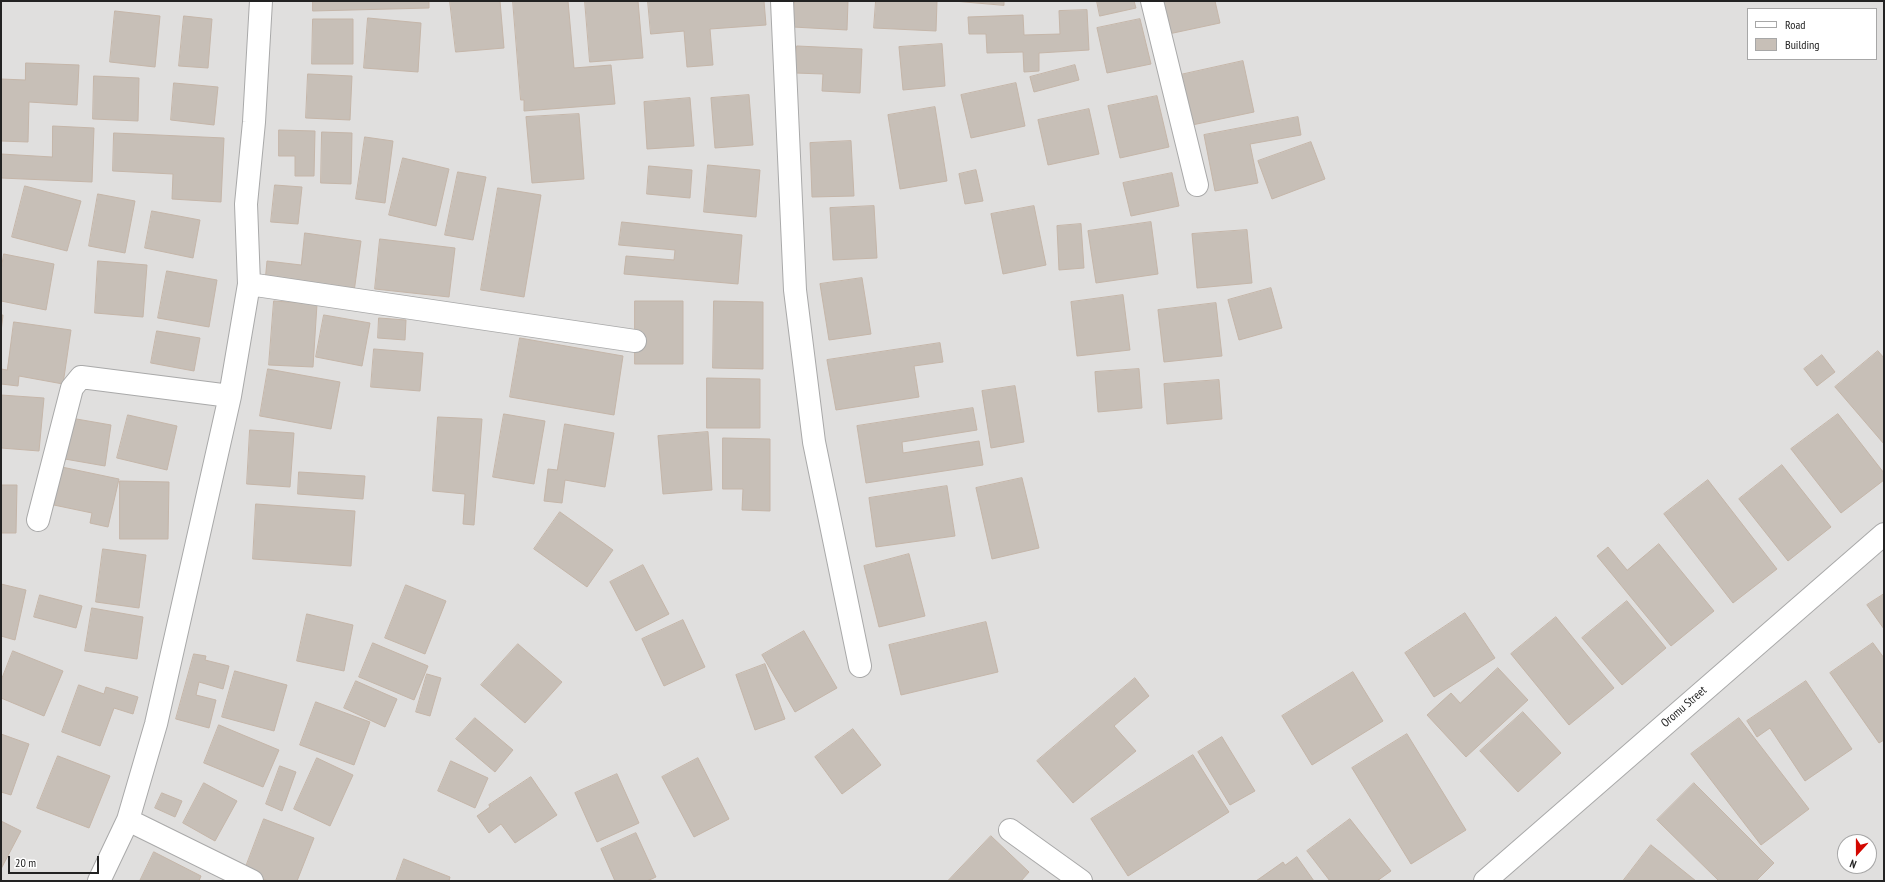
<!DOCTYPE html>
<style>
body{margin:0}
#map{position:relative;width:1885px;height:882px;overflow:hidden;background:#f2efe8;font-family:"PT Sans Narrow",sans-serif}
canvas{display:block}
.frame{position:absolute;inset:0;border:2px solid #222;pointer-events:none}
.legend{position:absolute;left:1747px;top:8px;width:130px;height:52px;box-sizing:border-box;background:#fff;border:1px solid #a7a7a7;margin:0;padding:5px 7px;list-style:none;font-size:12px;color:#222}
.legend li{display:flex;align-items:center;gap:8px;height:20px}
.legend b{width:20px;border:1px solid #a7a7a7}
.north{position:absolute;left:1837px;top:834px;width:40px;height:40px;box-sizing:border-box;background:#fff;border:1px solid #a7a7a7;border-radius:50%;rotate:201deg;font-size:11px;font-weight:700;line-height:16px;text-align:center;color:#222}
.north::after{content:'';display:block;margin:auto;width:14px;height:18px;background:#d30700;clip-path:polygon(50% 0,100% 100%,50% 72%,0 100%)}
.scale{position:absolute;left:8px;top:856px;width:91px;height:18px;box-sizing:border-box;border:2px solid #222;border-top:0;padding-left:5px;font-size:12px;line-height:14px;white-space:nowrap;color:#222;-webkit-text-stroke:3px #fff;paint-order:stroke}
</style>
<div id="map">
<canvas width="1885" height="882"></canvas>
<div class="frame"></div>
<ul class="legend">
<li><b style="height:5px;background:#fff"></b>Road</li>
<li><b style="height:11px;background:#c7bfb7"></b>Building</li>
</ul>
<div class="north">N</div>
<div class="scale">20 m</div>
</div>
<script>
const g = document.querySelector('canvas').getContext('2d');
g.lineJoin = 'round';
function paint(path, color) { g.fillStyle = color; g.fill(path, 'evenodd'); }
function stroke(path, color, width, dash) { g.strokeStyle = color; g.lineWidth = width; g.lineCap = dash ? 'butt' : 'round'; g.setLineDash(dash || []); g.stroke(path); }
function write(font, color, halo, rows, align = 'center') {
  g.font = font + ' "PT Sans Narrow",sans-serif'; g.lineWidth = 3; g.setLineDash([]); g.textBaseline = 'middle'; g.strokeStyle = halo; g.fillStyle = color; for (const [text, x, y, turn = 0] of rows) {
    g.save(); g.translate(x, y); g.rotate((+turn || 0) * Math.PI / 180); g.textAlign = isNaN(turn) ? turn : align; if (halo) g.strokeText(text, 0, 0); g.fillText(text, 0, 0); g.restore();
  }
}
paint(new Path2D(`
 M1,1H1884V881H1ZM1748,9H1876V59H1748ZM1845,842H1869V866H1845Z`), '#e0dfde');
const building = new Path2D(`
 M313,1H429V8L313,11Z
 M450,1H500L504,48L456,52Z
 M513,1H568L574,68L611,65L615,104L524,111V100H521Z
 M585,1H638L643,58L590,62Z
 M648,1H764L766,25L710,29L713,65L687,67L684,31L651,34Z
 M795,1H848L847,30L793,27Z
 M876,1H937L936,31L874,28Z
 M954,1H1004V5Z
 M1097,1H1134L1136,8L1100,16Z
 M1157,1H1215L1220,23L1164,35Z
 M1087,10L1089,50L1039,53V71L1024,72L1023,52L987,53L986,34H969L968,17L1023,15L1024,35L1060,34L1059,11Z
 M115,11L160,16L155,67L110,62Z
 M184,16L212,19L208,68L179,66Z
 M368,18L421,23L418,72L364,68Z
 M313,19H353V64H312Z
 M1140,19L1151,64L1107,73L1097,28Z
 M942,44L945,86L903,90L899,47Z
 M797,46L862,49L860,93L822,91L823,74L795,73Z
 M1243,61L1254,112L1192,125L1180,75Z
 M26,63L79,65L77,105L29,102L28,142L1,141V79L25,80Z
 M1075,65L1079,80L1034,92L1030,77Z
 M308,74L352,76L350,120L306,118Z
 M94,76L139,78L138,121L93,119Z
 M174,83L218,87L214,125L171,120Z
 M1016,83L1025,126L971,138L961,95Z
 M749,95L753,145L715,148L711,98Z
 M1157,96L1169,147L1120,158L1108,106Z
 M690,98L694,146L647,149L644,102Z
 M935,107L947,181L900,189L888,115Z
 M1089,109L1099,154L1048,165L1038,120Z
 M579,114L584,179L532,183L526,117Z
 M1298,117L1301,135L1250,144L1258,183L1215,191L1204,135Z
 M53,126L94,128L92,182L1,178V154L52,157Z
 M279,130L315,131L314,176H295V156H279Z
 M322,132L352,133L351,184L321,183Z
 M114,133L224,138L221,202L172,199L173,174L113,171Z
 M365,137L393,141L385,203L356,199Z
 M851,141L854,196L812,197L810,143Z
 M1311,142L1325,179L1272,199L1258,161Z
 M403,158L449,169L436,226L389,215Z
 M708,165L760,170L756,217L704,212Z
 M649,166L692,170L690,198L647,194Z
 M976,170L983,201L965,204L959,174Z
 M458,172L486,177L473,240L445,235Z
 M1172,173L1179,206L1131,216L1123,183Z
 M275,185L302,187L298,224L271,222Z
 M25,186L81,201L67,251L12,237Z
 M498,188L541,195L524,297L481,290Z
 M98,194L135,201L125,253L89,246Z
 M874,206L877,258L833,260L830,208Z
 M1034,206L1046,265L1003,274L991,214Z
 M152,211L200,220L193,258L145,248Z
 M622,222L742,235L738,284L624,274L626,256L674,260L675,250L619,245Z
 M1151,222L1158,274L1096,283L1088,231Z
 M1081,224L1084,268L1059,270L1057,226Z
 M1247,230L1252,283L1197,288L1192,234Z
 M305,233L361,241L354,292L265,282L267,261L301,265Z
 M380,239L455,248L449,297L375,289Z
 M4,254L54,264L46,310L1,301V271Z
 M98,261L147,265L143,317L95,313Z
 M167,271L217,280L209,327L158,318Z
 M862,278L871,334L829,340L820,284Z
 M1271,288L1282,328L1239,340L1228,300Z
 M1123,295L1130,350L1077,356L1071,302Z
 M274,301L317,304L313,367L269,365Z
 M635,301H683V364H635Z
 M714,301L763,302V369L713,368Z
 M1216,303L1222,356L1164,362L1158,310Z
 M1,315H3L1,332Z
 M324,315L370,323L362,366L316,357Z
 M379,318L406,320L405,340L378,338Z
 M14,322L71,330L63,384L19,376L18,386L1,384V369L7,370Z
 M157,331L200,338L194,371L151,363Z
 M520,338L623,356L614,415L510,397Z
 M940,343L943,362L914,366L919,397L836,410L827,360Z
 M374,349L423,353L420,391L371,387Z
 M1878,351L1884,358V444L1835,387Z
 M1822,355L1835,372L1817,386L1804,369Z
 M268,369L340,382L331,429L260,416Z
 M1139,369L1142,408L1098,412L1095,372Z
 M707,378L760,379V428H707Z
 M1219,380L1222,419L1167,424L1164,384Z
 M1015,386L1024,442L991,448L982,391Z
 M1,395L44,398L39,451L1,448Z
 M973,408L977,430L902,442L903,453L979,441L983,465L866,483L857,426Z
 M504,414L545,421L534,484L493,477Z
 M1838,414L1884,473V480L1841,513L1791,449Z
 M128,415L177,426L167,470L117,458Z
 M65,417L111,425L105,466L59,458Z
 M438,417L482,419L474,525L463,524L465,494L433,491Z
 M565,424L614,433L605,487L565,480L562,503L544,501L548,469L557,470Z
 M250,430L294,433L290,487L247,484Z
 M708,432L712,490L663,494L658,436Z
 M723,438L770,439V511L742,510L743,489H723Z
 M1782,465L1831,527L1788,561L1739,499Z
 M57,466L119,479L108,527L90,523L92,513L49,504Z
 M299,472L365,476L363,499L298,494Z
 M1022,478L1039,548L992,559L976,488Z
 M1708,480L1777,569L1733,603L1664,514Z
 M120,481L169,482L168,539H120Z
 M1,485H17L16,533H1Z
 M947,486L955,536L876,547L869,498Z
 M256,504L355,511L351,566L253,559Z
 M560,512L613,550L587,587L534,549Z
 M1659,544L1714,611L1671,646L1597,556L1608,547L1627,570Z
 M103,549L146,555L139,608L96,602Z
 M909,554L925,616L879,627L864,566Z
 M643,565L669,614L636,631L610,582Z
 M1,584L26,590L15,640L1,636Z
 M406,585L446,601L425,654L385,638Z
 M1884,594V629L1867,605Z
 M40,595L82,606L76,628L34,617Z
 M1627,601L1666,648L1622,685L1582,638Z
 M92,608L143,617L137,659L85,651Z
 M1465,613L1495,658L1434,697L1405,653Z
 M307,614L353,625L344,671L297,661Z
 M1556,617L1614,688L1569,725L1511,654Z
 M683,620L705,667L664,686L642,639Z
 M986,622L998,672L901,695L889,645Z
 M804,631L837,688L795,712L762,655Z
 M373,643L428,666L414,700L359,677Z
 M1873,643L1884,658V740L1879,743L1830,673Z
 M518,644L562,682L525,723L481,685Z
 M13,651L63,671L44,716L1,698V681Z
 M194,654L206,656L205,660L229,666L223,689L199,682L196,695L216,700L209,728L176,719Z
 M765,664L785,719L755,730L736,675Z
 M1498,668L1528,700L1466,757L1427,715L1451,693L1460,703Z
 M235,671L287,685L274,731L222,717Z
 M1353,672L1383,721L1312,765L1282,716Z
 M427,674L441,678L430,716L416,712Z
 M1135,678L1149,696L1114,726L1136,751L1073,803L1037,761Z
 M356,681L397,699L385,727L344,708Z
 M1806,681L1852,749L1805,781L1770,728L1757,737L1747,721Z
 M79,685L104,694L106,687L138,697L133,714L114,708L100,746L62,732Z
 M316,702L370,722L354,765L300,745Z
 M1523,712L1561,753L1518,792L1480,751Z
 M475,718L513,750L495,772L456,739Z
 M1739,718L1809,809L1761,845L1691,754Z
 M219,725L279,750L263,787L204,763Z
 M853,729L881,765L842,794L815,757Z
 M1,734L29,744L11,795L1,792Z
 M1407,734L1466,830L1411,864L1352,768Z
 M1222,737L1255,791L1230,805L1198,752Z
 M1193,755L1229,812L1128,876L1091,819Z
 M58,756L110,776L89,828L37,808Z
 M317,758L353,775L330,826L294,809Z
 M698,758L729,819L694,837L662,777Z
 M451,761L488,778L475,808L438,791Z
 M280,766L296,772L282,811L266,804Z
 M617,774L639,823L597,842L575,793Z
 M531,777L557,815L515,843L501,824L489,833L477,816L490,807L489,805Z
 M204,783L237,801L215,841L183,823Z
 M1694,783L1774,863L1756,881H1719L1657,820Z
 M162,793L182,801L175,817L155,808Z
 M264,819L314,838L297,881H268L244,872Z
 M1350,819L1391,871L1377,881H1330L1307,851Z
 M1,821L21,831L1,869Z
 M636,833L656,877L647,881H615L601,849Z
 M991,836L1029,872L1021,881H948Z
 M1651,845L1696,881H1623Z
 M154,852L201,876L199,881H140Z
 M1297,857L1314,881H1256L1283,862L1285,865Z
 M404,859L450,877L449,881H396Z`);
paint(building, '#c7bfb7');
stroke(building, '#c5b6a9', 1);
const street = new Path2D(`
 M782,1L795,290L814,442L860,666
 M1152,1L1197,185
 M249,284L635,341
 M38,520L72,388L81,377L230,396
 M128,820L252,881
 M1010,830L1081,881
 M99,881L128,820L156,724L230,396L249,284L246,204L254,122L261,1
 M1485,881L1884,534`);
stroke(street, '#a9a9a9', 24);
stroke(street, '#fff', 22);
write('12px', '#222', '#fff', [
 ["Oromu Street",1684,707,-41]
]);
</script>
